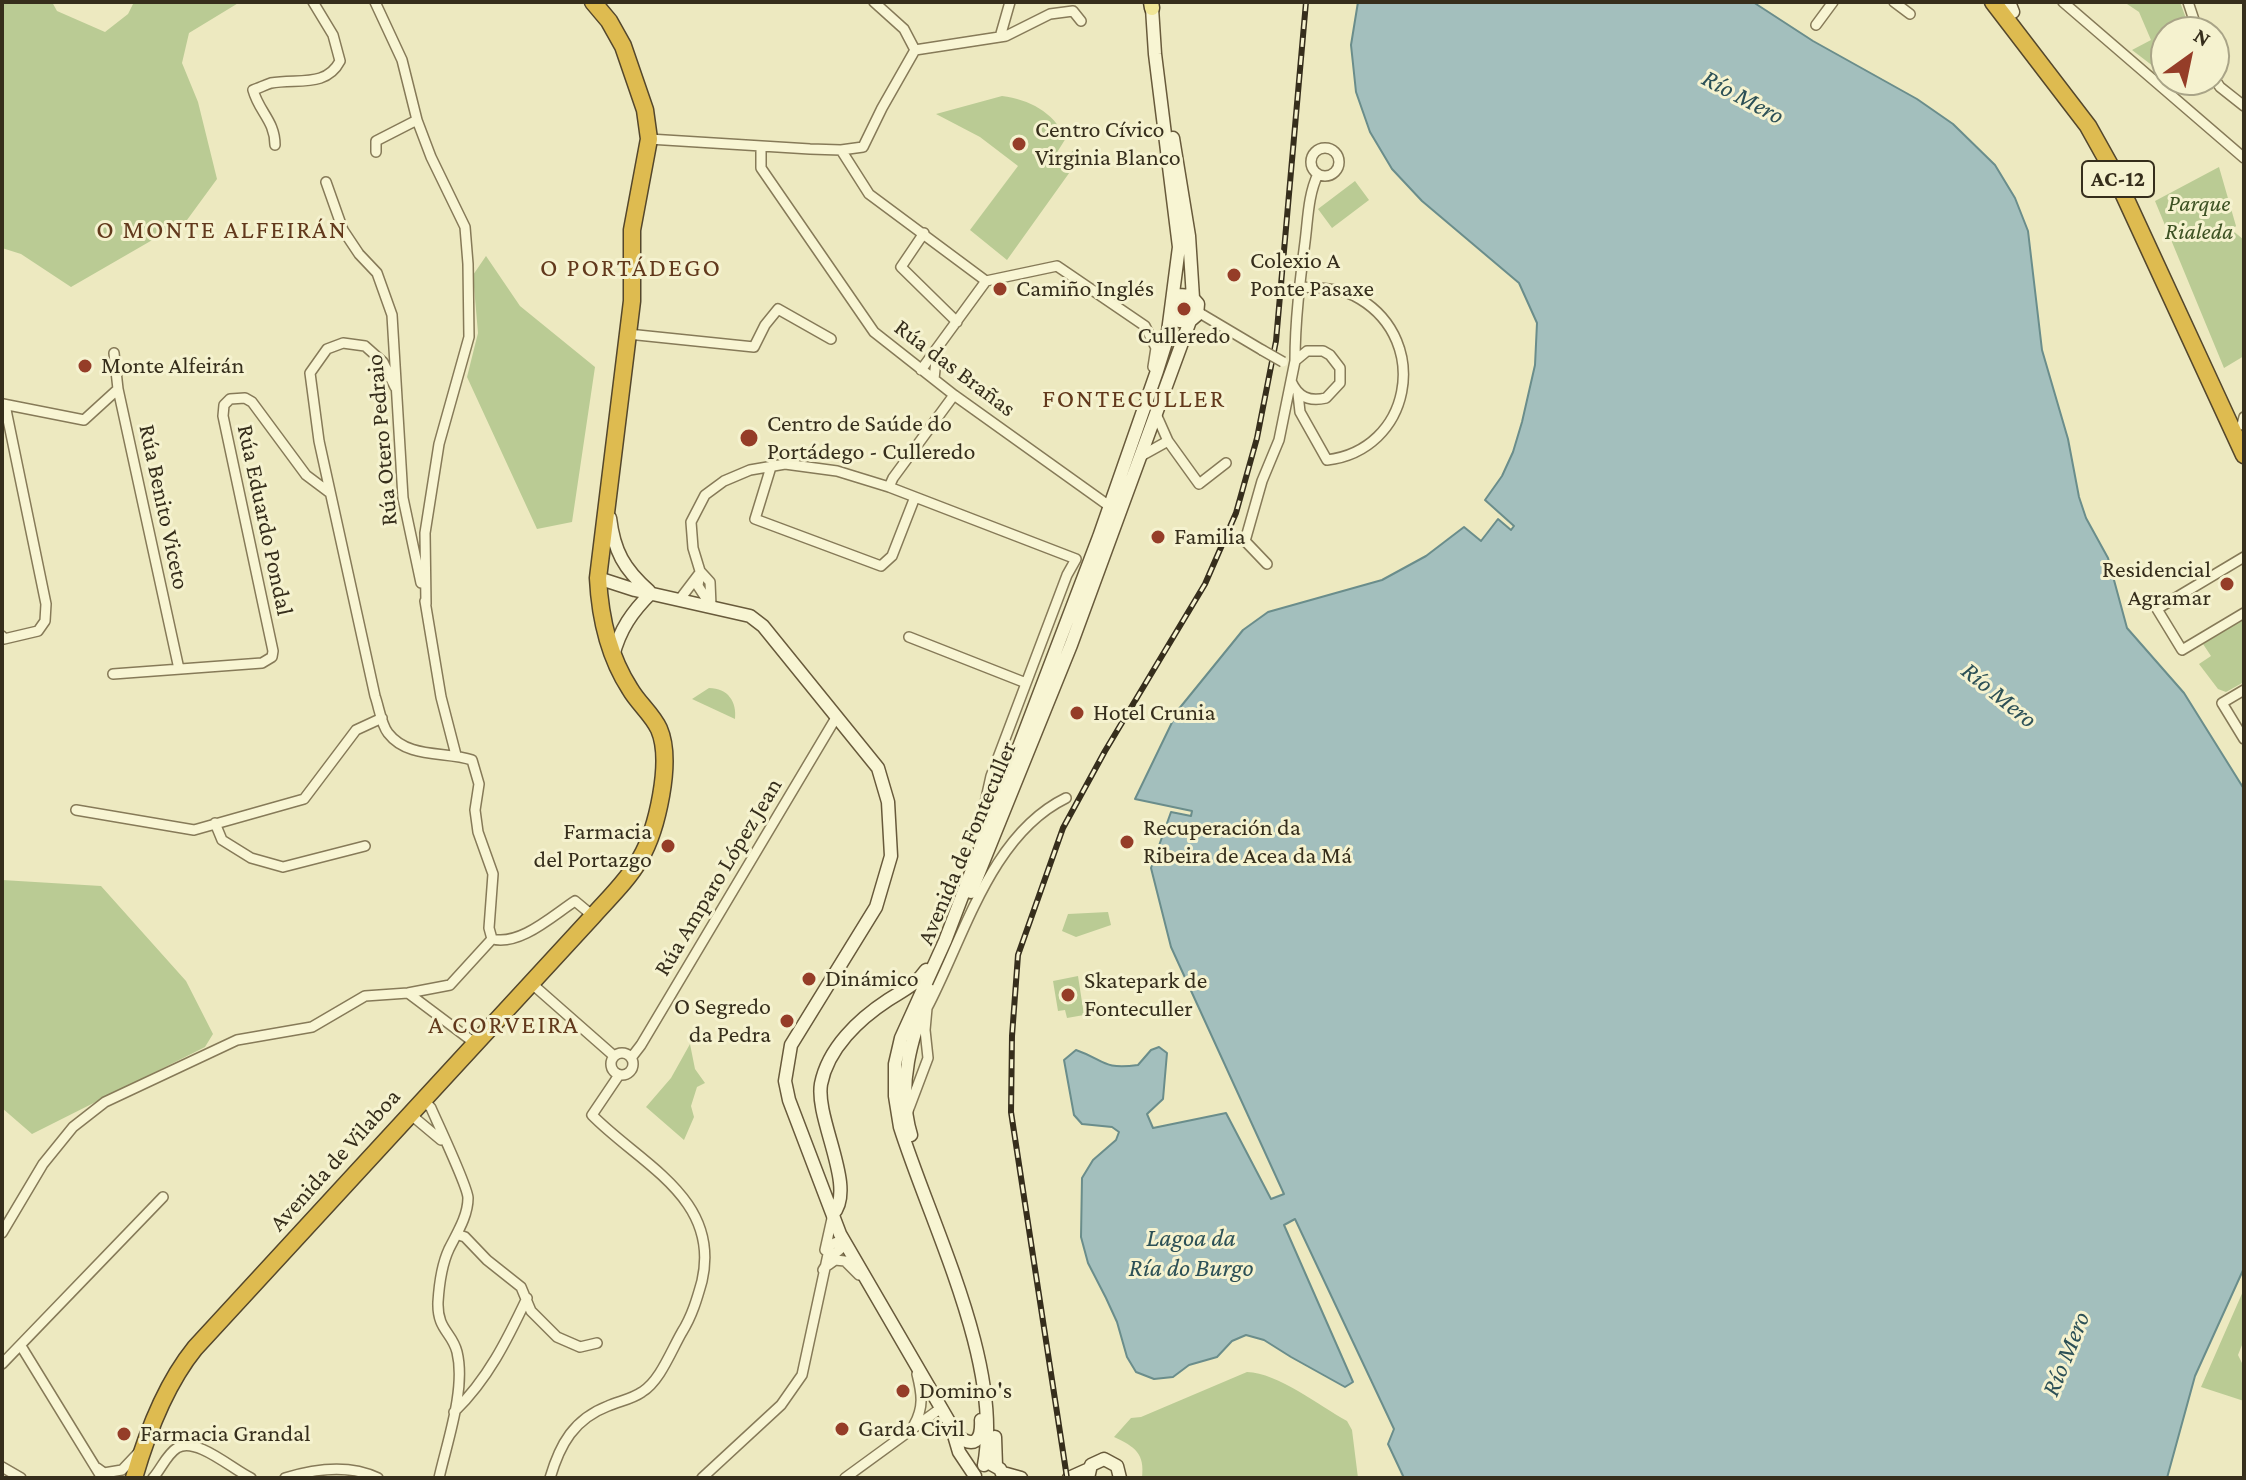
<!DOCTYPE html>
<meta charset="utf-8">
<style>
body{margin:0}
#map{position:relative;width:2246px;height:1480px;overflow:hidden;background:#ede9c0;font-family:"Crimson Pro",serif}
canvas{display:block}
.frame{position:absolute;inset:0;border:4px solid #362e1c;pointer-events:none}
.north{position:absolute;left:2150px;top:16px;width:80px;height:80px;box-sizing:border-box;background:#f5f2cf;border:2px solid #a9a487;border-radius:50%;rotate:33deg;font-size:22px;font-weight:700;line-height:32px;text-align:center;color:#362e1c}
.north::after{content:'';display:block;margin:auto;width:28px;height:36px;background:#953d28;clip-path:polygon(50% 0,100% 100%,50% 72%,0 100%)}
</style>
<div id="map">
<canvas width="2246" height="1480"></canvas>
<div class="frame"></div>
<div class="north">N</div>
</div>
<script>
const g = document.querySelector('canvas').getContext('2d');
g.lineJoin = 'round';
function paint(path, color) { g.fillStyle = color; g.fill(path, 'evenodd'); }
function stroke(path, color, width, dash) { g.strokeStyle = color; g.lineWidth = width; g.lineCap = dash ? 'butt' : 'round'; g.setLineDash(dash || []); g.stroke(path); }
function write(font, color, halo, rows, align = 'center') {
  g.font = font + ' "Crimson Pro",serif'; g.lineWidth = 6; g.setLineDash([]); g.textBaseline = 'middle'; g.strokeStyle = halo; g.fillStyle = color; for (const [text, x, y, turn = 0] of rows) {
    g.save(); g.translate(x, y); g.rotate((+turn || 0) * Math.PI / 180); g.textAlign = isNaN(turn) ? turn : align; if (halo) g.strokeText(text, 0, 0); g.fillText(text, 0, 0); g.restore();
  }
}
paint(new Path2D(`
 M2,2H52L57,11L105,32L128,14L134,2H240L189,33L182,63L198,102L217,179L187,220L71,287L21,254L2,248Z
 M2130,2H2180L2191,32H2166V76L2132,50L2151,40L2139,12L2127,4Z
 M1002,96C1030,100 1052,111 1066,138L1056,154L1065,161L1074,149L1082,155L1007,260L970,230L1018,166L980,137L936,114Z
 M2219,167L2236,226L2232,230L2244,240V356L2224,368L2155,201Z
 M1355,181L1369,200L1332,228L1318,209Z
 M486,256L520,306L595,367L572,522L537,529L467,377L478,333L473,275Z
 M2244,619V682L2226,692L2218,689L2199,664L2211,656L2203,644Z
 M709,688C728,688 737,702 735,719L692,699Z
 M2,880L101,886L186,981L213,1034L205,1047L32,1134L2,1108Z
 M1108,912L1111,925L1076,937L1062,931L1068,914Z
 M1078,976L1084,1015L1067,1018L1065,1010L1058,1011L1053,981Z
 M690,1044L695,1069L705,1083L697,1087L691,1106L694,1117L684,1140L646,1107L671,1078Z
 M2244,1289V1340L2238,1355L2244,1367V1401L2201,1387Z
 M1247,1372C1278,1373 1320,1406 1347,1421L1352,1430L1358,1478H1142C1145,1453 1135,1447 1114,1437L1131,1418L1141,1417Z`), '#bacb94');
const water = new Path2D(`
 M1358,2H1753L1813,41L1917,99L1953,124L1995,165L2015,198L2028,231L2042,350L2068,439L2079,497L2086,518L2108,558L2127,628L2184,693L2244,789V1268L2195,1376L2167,1478H1404L1388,1444L1394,1429L1295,1219L1284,1225L1353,1382L1345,1387L1291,1357L1264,1340L1246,1335L1232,1341L1217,1357L1189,1365L1173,1377L1154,1379L1136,1372L1127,1357L1117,1322L1106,1298L1088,1263L1081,1237L1082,1178L1093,1160L1116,1140L1119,1132L1112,1127L1082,1124L1074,1115L1064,1060L1076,1050C1105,1060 1102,1070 1138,1065L1151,1050L1159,1047L1167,1053L1163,1099L1147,1114L1153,1128L1226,1113L1271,1199L1284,1194L1171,947L1151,868L1171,812L1191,816L1192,811L1135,799L1178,710L1243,630L1268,612L1382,580L1426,556L1464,527L1481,541L1498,519L1511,530L1514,526L1485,500L1502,476L1513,452L1522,422L1535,365L1537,323L1519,283L1422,201L1392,169L1370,132L1356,92L1351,45Z`);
paint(water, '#a3bfbd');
stroke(water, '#6a8d8b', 2);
const street = new Path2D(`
 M375,2L402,60L417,120L431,157L465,227L468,264L469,337L439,444L425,533L426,604
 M1894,2L1910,14
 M2063,2L2244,158
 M2188,2L2198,32
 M1816,25L1833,2
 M1000,37L1010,2
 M915,50L1006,36L1050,14L1073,11L1081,21
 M2214,78L2220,87L2244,106
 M649,139L810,149L841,150L863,147L882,108L915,50L904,29L874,2
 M275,145C275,121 259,112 253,90C259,88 265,85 271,83C297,78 326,88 340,61L333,35L313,2
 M761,147V168L874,332L954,395L1112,508
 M1311 162a14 14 0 1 1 28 0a14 14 0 1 1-28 0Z
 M841,150L869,194L986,281
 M376,152V141L417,120
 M326,182L343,230L359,254L377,273L392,315L403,498L421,583
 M924,233L901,267L957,322
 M1198,312L1262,350
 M628,334L754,347L765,325L778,309L831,339
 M114,353L118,389L179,669
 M1295,361C1295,321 1300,281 1305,242C1308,219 1308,195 1318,174
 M921,370L986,281L1057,266L1145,326L1156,348L1153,367
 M934,379L937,351
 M395,387L383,362L365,346L343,343L327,349L310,373L319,441L375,696C379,707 381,724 388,733C408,759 445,751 472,760L479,784L475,810L478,832L493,874L489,928L492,939C520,946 552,916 575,901L593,916
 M1298,394L1300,412L1327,460C1411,450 1431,342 1360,299C1342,288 1320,288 1300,287
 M3,404L84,420L118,389
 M2242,425L2244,417
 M1168,441L1199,484L1226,463
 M1141,456L1168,441L1156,414
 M771,467L755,519L881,566L892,556L915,497
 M889,487L893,478L954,395
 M2244,557L2157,609L2182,650L2244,613
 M1267,564L1245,541L1262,481L1279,440L1295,361L1307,351H1323L1330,355L1340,368V383L1326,398C1309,402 1298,397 1291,381
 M700,571L698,586L711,606
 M680,599L699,574
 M425,601L441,697L456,755
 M711,606L710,582L700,571L693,548L691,522L705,495L724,481L750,470L785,464L837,471L889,487L1076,559
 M2,636L4,639L38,631L45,621L46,604L5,405
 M909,637L1026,683
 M113,674L262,663L272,657L273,651L223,416L224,405L230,399L245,398L252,402L306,475L330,493
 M2244,690L2222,703L2244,739
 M76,810L194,830L304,799L356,730L382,718
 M215,823L222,840L251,858L283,867L365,846
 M980,842L981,821L991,776L1067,575L1076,559
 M531,983L614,1056
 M408,993L476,1044
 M611 1064a11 11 0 1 1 22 0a11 11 0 1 1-22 0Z
 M631,1058L641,1045L837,716
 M423,1099L431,1108C437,1122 468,1187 468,1198C468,1216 457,1233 449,1249C442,1264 439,1286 438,1302C437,1330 452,1332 457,1352C466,1389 447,1442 439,1478
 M908,1111L928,1058L925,1030L927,1008C964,938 990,835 1066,798
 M410,1114L441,1140
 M2,1233L43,1164L73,1127L105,1102L237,1040L312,1027L365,996L408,993L450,985L492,939
 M459,1235L465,1237L487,1260L521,1287L531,1311L557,1337L580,1347L597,1343
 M825,1250L833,1214
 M828,1265L835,1260L845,1261L859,1275
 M21,1346L102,1478
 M2,1364L163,1197
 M454,1412C488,1379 507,1340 527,1298
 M914,1425C924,1407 922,1394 917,1374
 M2,1467L21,1478
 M97,1468L104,1473L122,1470L139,1452
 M153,1478C161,1469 167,1454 177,1448C196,1436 233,1470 251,1478
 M285,1478C314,1469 349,1464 378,1478
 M550,1478C560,1444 574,1419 608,1406C620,1401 632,1399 642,1392C660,1381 671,1351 682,1332C692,1316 697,1299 702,1281C721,1198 640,1164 592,1115L619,1075
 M702,1478L781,1405L802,1375L830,1245L839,1241L846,1244L831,1257L823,1270
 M845,1478L941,1408`);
const secondary = new Path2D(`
 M2009,2L2013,12
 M1152,8L1155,54L1179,247L1172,301
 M1173,138L1189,236L1193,298
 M610,518C614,551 624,569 649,591
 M598,578L635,590L750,616L763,626L878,768L888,802L891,856L876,907L791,1045L785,1081L789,1100L840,1234L951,1425L959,1452L975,1476
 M613,656C620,629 632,612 651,593
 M971,892L1071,645L1190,321
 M911,1135C896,1086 912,1037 929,990
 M833,1214C857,1188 815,1119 821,1084C828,1048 859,1019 888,1000C902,991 917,984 926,970
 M956,1435C974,1449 982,1441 981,1420
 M995,1437L996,1466
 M991,1464L1000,1469L1004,1478
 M984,1465C1003,1364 931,1225 900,1127L895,1096V1064L901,1038L945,941L1099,537L1157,371L1167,339L1172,301L1179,295L1191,296L1198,304L1197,315L1190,321H1179L1171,314
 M1003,1473L1021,1478
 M1069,1478L1089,1469
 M1088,1478L1091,1465L1104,1459L1117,1466L1120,1478`);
const primary = new Path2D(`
 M1151,2L1152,8`);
const highway = new Path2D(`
 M1993,2L2088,126L2112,169L2244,455
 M134,1478C147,1433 165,1385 195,1348L593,916C609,898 628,880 640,859C657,830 673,761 659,729C652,714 638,703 630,689C608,655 600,618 598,578L632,301V230L649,139L645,110L623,46L609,21L593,2`);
stroke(street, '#867a58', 12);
stroke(secondary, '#685a3b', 15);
stroke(primary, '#54472c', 17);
stroke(highway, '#54472c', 19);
stroke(street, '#f8f5d3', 9);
stroke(secondary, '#f8f5d3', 12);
stroke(primary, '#f1e797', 14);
stroke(highway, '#debb50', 16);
const rail = new Path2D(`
 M1067,1478L1011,1112L1012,1036L1018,955L1063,828L1105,751L1205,584L1236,513L1257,438L1276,341L1306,2`);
stroke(rail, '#362e1c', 6);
stroke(rail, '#f5f2cf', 3, [9]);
const streetBridge = new Path2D(`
 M1262,350L1283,362`);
stroke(streetBridge, '#867a58', 12, []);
stroke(streetBridge, '#f8f5d3', 9);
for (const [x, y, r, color] of [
 [1019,144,8,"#953d28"],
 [1234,275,8,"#953d28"],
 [1000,289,8,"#953d28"],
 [1184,309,8,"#953d28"],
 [85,366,8,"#953d28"],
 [749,438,10,"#953d28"],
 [1158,537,8,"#953d28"],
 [2227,584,8,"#953d28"],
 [1077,713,8,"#953d28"],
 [1127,842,8,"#953d28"],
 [668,846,8,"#953d28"],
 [809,979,8,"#953d28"],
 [1068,995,8,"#953d28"],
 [787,1021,8,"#953d28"],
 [903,1391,8,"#953d28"],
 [842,1429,8,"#953d28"],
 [124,1434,8,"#953d28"]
]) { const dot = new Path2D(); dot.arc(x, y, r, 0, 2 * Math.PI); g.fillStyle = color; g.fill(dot); stroke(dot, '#f5f2cf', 3); }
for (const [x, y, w] of [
 [2118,179,72]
]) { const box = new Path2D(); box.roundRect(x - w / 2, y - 18, w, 36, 6); g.fillStyle = '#f5f2cf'; g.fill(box); stroke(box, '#362e1c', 2); }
write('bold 22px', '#362e1c', null, [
 ["AC-12",2118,179]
]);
write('24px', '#362e1c', '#f5f2cf', [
 ["Centro Cívico",1035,130],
 ["Virginia Blanco",1035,158],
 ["Colexio A",1250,261],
 ["Ponte Pasaxe",1250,289],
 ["Camiño Inglés",1016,289],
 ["Culleredo",1184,336,"center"],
 ["Monte Alfeirán",101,366],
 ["Centro de Saúde do",767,424],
 ["Portádego - Culleredo",767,452],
 ["Familia",1174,537],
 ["Residencial",2211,570,"right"],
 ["Agramar",2211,598,"right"],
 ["Hotel Crunia",1093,713],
 ["Recuperación da",1143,828],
 ["Ribeira de Acea da Má",1143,856],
 ["Farmacia",652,832,"right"],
 ["del Portazgo",652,860,"right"],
 ["Dinámico",825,979],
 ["Skatepark de",1084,981],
 ["Fonteculler",1084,1009],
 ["O Segredo",771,1007,"right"],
 ["da Pedra",771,1035,"right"],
 ["Domino's",919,1391],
 ["Garda Civil",858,1429],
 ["Farmacia Grandal",140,1434]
], 'left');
write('italic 24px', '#3d5223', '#f5f2cf', [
 ["Parque",2199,204],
 ["Rialeda",2199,232]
]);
write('24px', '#362e1c', '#f5f2cf', [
 ["Rúa das Brañas",955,368,37],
 ["Rúa Otero Pedraio",382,440,-95],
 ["Rúa Benito Viceto",164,507,78],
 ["Rúa Eduardo Pondal",265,520,78],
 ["Avenida de Fonteculler",967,843,-67],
 ["Rúa Amparo López Jean",718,877,-59],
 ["Avenida de Vilaboa",335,1160,-48]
]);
write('italic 26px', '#2c5056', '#f5f2cf', [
 ["Río Mero",1743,97,28],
 ["Río Mero",1999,695,39],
 ["Lagoa da",1191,1238],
 ["Ría do Burgo",1191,1268],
 ["Río Mero",2066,1354,-68]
]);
g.letterSpacing = '2px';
write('26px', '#62391c', '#f5f2cf', [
 ["O MONTE ALFEIRÁN",222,230],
 ["O PORTÁDEGO",631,268],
 ["FONTECULLER",1134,399],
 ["A CORVEIRA",504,1025]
]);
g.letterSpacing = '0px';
</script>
